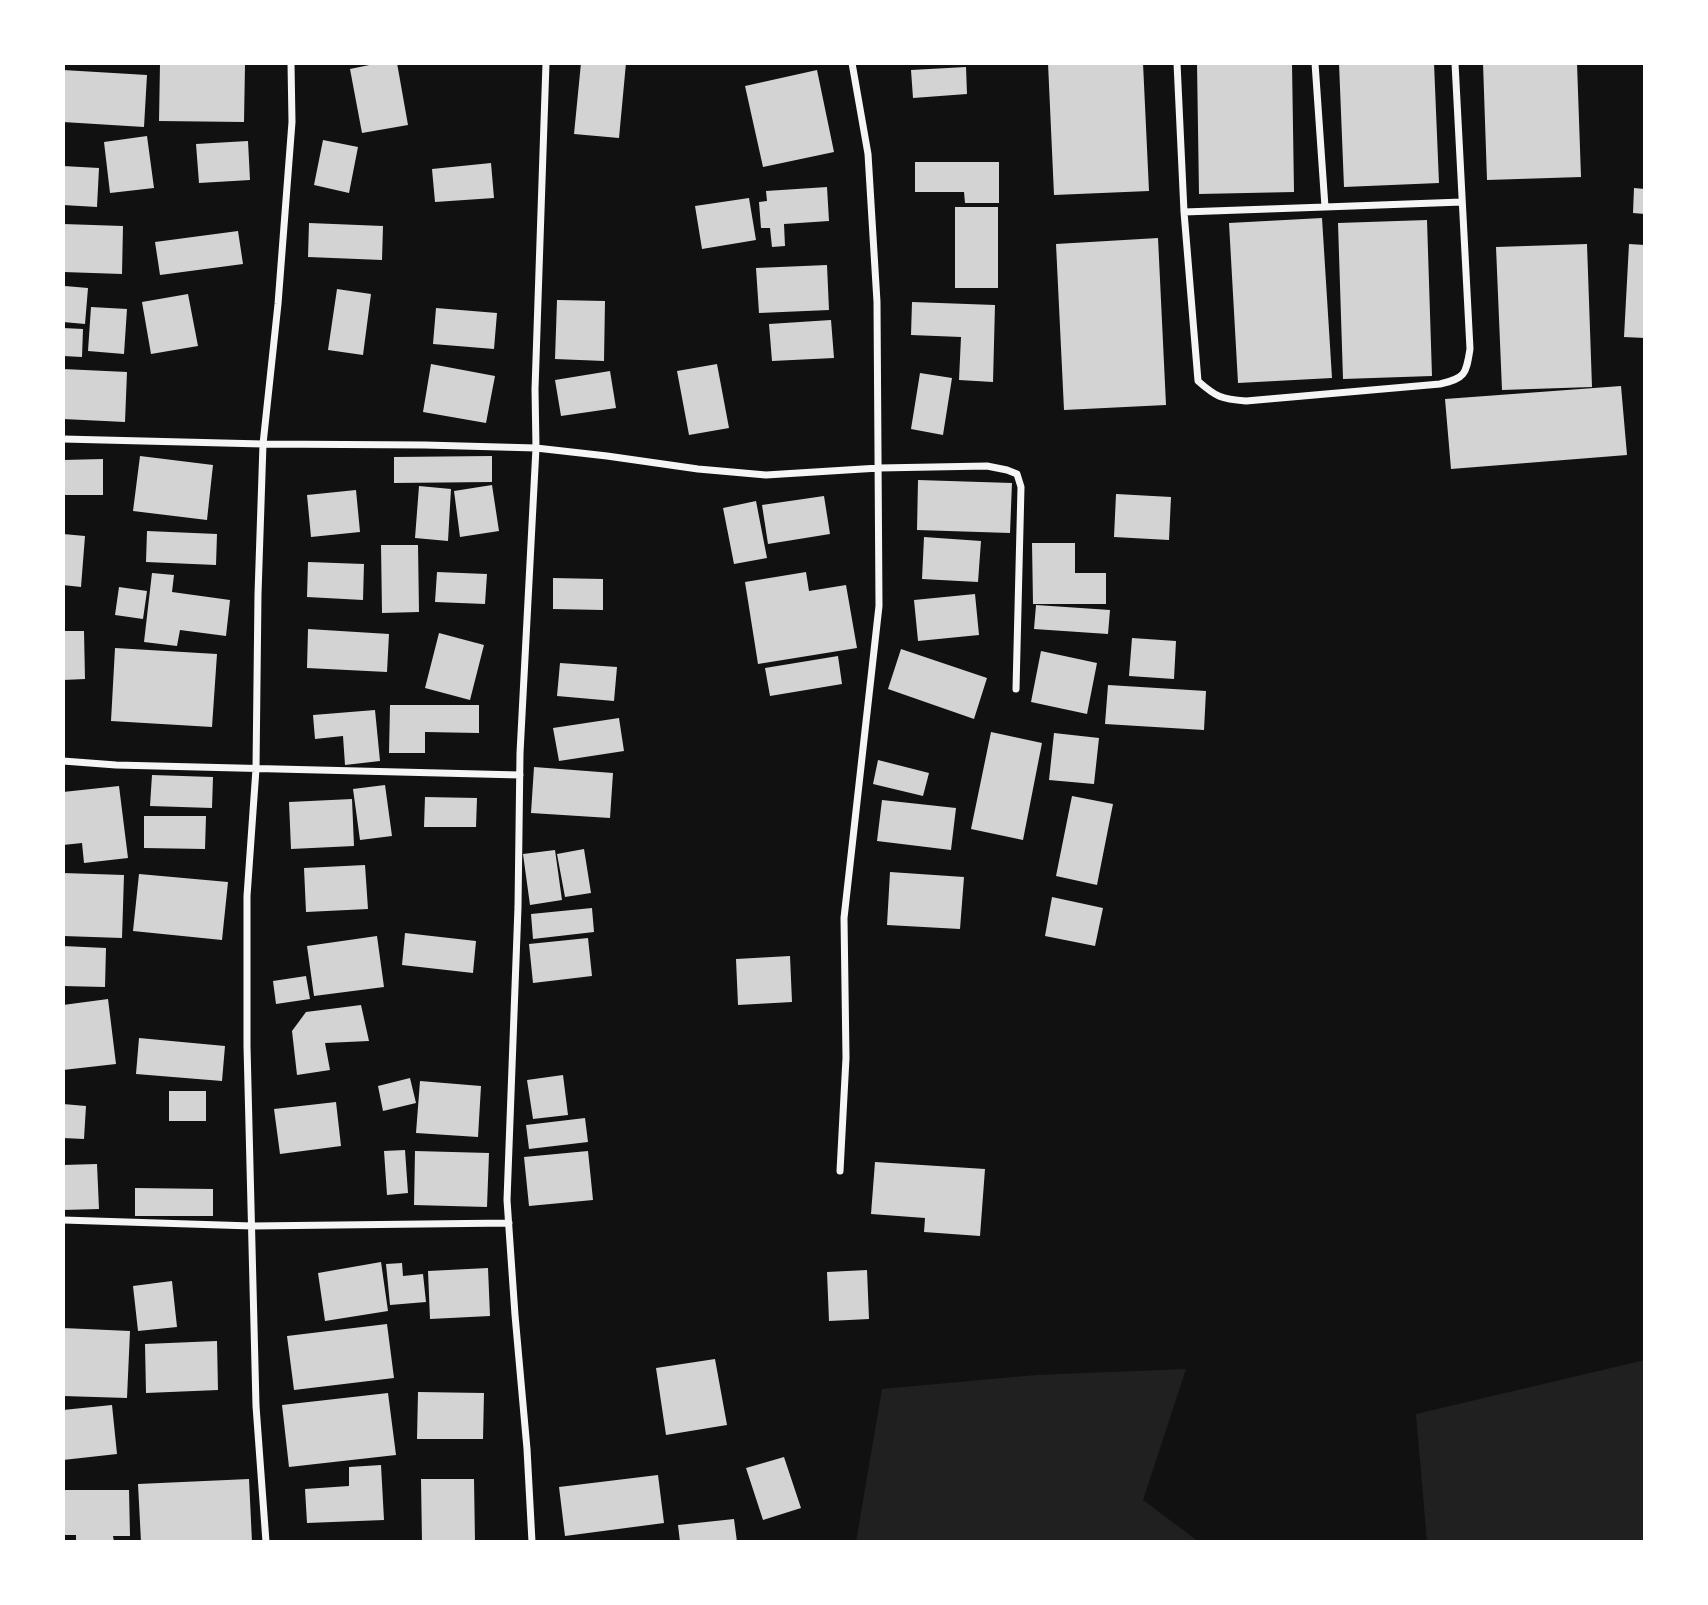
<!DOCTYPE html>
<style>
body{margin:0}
#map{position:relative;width:1708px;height:1605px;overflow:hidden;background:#111;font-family:"PT Sans",sans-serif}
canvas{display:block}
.frame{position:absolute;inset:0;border:65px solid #fff;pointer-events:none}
</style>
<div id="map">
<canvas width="1708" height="1605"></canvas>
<div class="frame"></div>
</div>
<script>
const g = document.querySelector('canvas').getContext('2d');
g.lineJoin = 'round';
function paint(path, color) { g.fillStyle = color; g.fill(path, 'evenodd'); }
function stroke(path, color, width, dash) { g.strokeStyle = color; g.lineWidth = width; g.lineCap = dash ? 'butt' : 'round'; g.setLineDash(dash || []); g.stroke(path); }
paint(new Path2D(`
 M1645,1360V1542H1427L1416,1414Z
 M1186,1369L1143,1500L1199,1542H856L882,1389L1036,1375Z`), '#202020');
paint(new Path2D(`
 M379,63H397L408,125L362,133L350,69Z
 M581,63H626L619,138L574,134Z
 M1048,63H1143L1149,191L1054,195Z
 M1197,63H1292L1294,192L1199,194Z
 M1339,63H1434L1439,183L1344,187Z
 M1483,63H1577L1581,177L1487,180Z
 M160,64L245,65L244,122L159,121Z
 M966,67L967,94L913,98L911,70Z
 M63,70L147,75L144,127L63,122Z
 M817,70L834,152L763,167L745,86Z
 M147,136L154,188L110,193L104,142Z
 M323,140L358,147L349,193L314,185Z
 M248,141L250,180L199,183L196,144Z
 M915,162H999V203H965L964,192H915Z
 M491,163L494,198L435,202L432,169Z
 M63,166L99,168L97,207L63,205Z
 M827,187L829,221L784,224L785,246L772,247L770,228H761L759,202L767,201L766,191Z
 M1634,188L1645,189V214L1633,213Z
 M749,198L756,240L702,249L695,206Z
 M955,207H998V288H955Z
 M1322,218L1332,378L1238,383L1229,223Z
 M1427,220L1432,376L1343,379L1338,223Z
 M309,223L383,226L382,260L308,257Z
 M63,224L123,226L122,274L63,272Z
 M238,231L243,264L160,275L155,242Z
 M1158,238L1166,405L1064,410L1056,244Z
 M1587,244L1592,387L1502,390L1496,247Z
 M1629,244L1645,245V338L1624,337Z
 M827,265L829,310L759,313L756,268Z
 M65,286L88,288L85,324L63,322Z
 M337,289L371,294L363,355L328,350Z
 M188,294L198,346L151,354L142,302Z
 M557,300L605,301L604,361L555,359Z
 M912,302L995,305L993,382L959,380L961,337L911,335Z
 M91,307L127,309L124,354L88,351Z
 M436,308L497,313L494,349L433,344Z
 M831,320L834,358L772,361L769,324Z
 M63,328L83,329L82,357L63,356Z
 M431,364L495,376L486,423L423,412Z
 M717,364L729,428L689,435L677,371Z
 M63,369L127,372L125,422L63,419Z
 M610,371L616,408L561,416L555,380Z
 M920,373L952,378L943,435L911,429Z
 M1621,386L1627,455L1451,469L1445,399Z
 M140,456L213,465L207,520L133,511Z
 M492,456V482L394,483V457Z
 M103,459V495H63V460Z
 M918,480L1012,483L1010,533L917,530Z
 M492,485L499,531L460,537L454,491Z
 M419,486L451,489L448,541L415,538Z
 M356,490L360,532L311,537L307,495Z
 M1116,494L1171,497L1169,540L1114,537Z
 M824,496L830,534L768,544L762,505Z
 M756,501L767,558L734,564L723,508Z
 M147,531L217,534L216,565L146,562Z
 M63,534L85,536L81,587L63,585Z
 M924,537L981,541L978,582L922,579Z
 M1032,543H1075V573H1106V604H1033Z
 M381,545H418L419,612L382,613Z
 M308,562L364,564L363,600L307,597Z
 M437,572L487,574L485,604L435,602Z
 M806,572L809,591L846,585L857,648L758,664L745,582Z
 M152,573L174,575L172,592L230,600L226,636L180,630L177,646L144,642Z
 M553,578L603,579V610L553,609Z
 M119,587L147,591L143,619L115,615Z
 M975,594L979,635L918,641L914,600Z
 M1036,605L1110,610L1108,634L1034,629Z
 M308,629L389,634L387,672L307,668Z
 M63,631H84L85,679L63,680Z
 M439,633L484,645L470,700L425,688Z
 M1132,638L1176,641L1174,679L1129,676Z
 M115,648L217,654L212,727L111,721Z
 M901,649L987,678L974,719L888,689Z
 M1041,651L1097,663L1087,714L1031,702Z
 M838,656L842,684L770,696L765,668Z
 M560,663L617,667L614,701L557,696Z
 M1108,685L1206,691L1204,730L1105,724Z
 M390,705H479V733L425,732V753H389Z
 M375,710L380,761L345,765L343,736L315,739L313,715Z
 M619,718L624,751L559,761L553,728Z
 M991,732L1042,743L1023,840L971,829Z
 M1054,733L1099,738L1094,784L1049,780Z
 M878,760L929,773L923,796L873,784Z
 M534,767L613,773L610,818L531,813Z
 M152,775L213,777L212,808L150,806Z
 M385,785L392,836L360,840L353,789Z
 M119,786L128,858L84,863L82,843L63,845V792Z
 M1072,796L1113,804L1097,885L1056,876Z
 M425,797L477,798L476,827H424Z
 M352,799L354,846L291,849L289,802Z
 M882,800L956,808L951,850L877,841Z
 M144,816H206L205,849L144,848Z
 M584,849L591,893L565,897L557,854Z
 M555,850L562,900L530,905L523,854Z
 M365,865L368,909L306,912L304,868Z
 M890,872L964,877L960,929L887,925Z
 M63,873L124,875L122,938L63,936Z
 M139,874L228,882L222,940L133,931Z
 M1052,897L1103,908L1095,946L1045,936Z
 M592,908L594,932L533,939L531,914Z
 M405,933L476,941L473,973L402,965Z
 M377,936L384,987L314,996L307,946Z
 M588,938L592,976L533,983L529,944Z
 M63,946L106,948L105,987L63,986Z
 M790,956L792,1002L738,1005L736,959Z
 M306,976L310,999L276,1004L273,981Z
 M108,999L116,1064L63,1070V1005Z
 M361,1005L369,1041L325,1043L330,1070L297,1075L292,1031L306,1012Z
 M139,1038L225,1046L222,1081L136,1074Z
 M563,1075L568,1115L533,1119L527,1080Z
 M410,1078L416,1103L383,1111L378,1086Z
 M420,1081L481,1086L478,1137L416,1133Z
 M169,1091H206V1121H169Z
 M336,1102L341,1146L280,1154L274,1109Z
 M63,1104L86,1106L84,1139L63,1138Z
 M585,1118L588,1142L529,1149L526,1125Z
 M405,1150L408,1193L387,1195L384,1151Z
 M415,1151L489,1153L487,1207L414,1205Z
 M588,1151L593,1200L529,1206L524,1157Z
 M875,1162L985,1169L980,1236L924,1232L925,1218L871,1214Z
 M97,1164L99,1209L63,1210V1165Z
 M135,1188L213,1189V1216H135Z
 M381,1262L388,1311L325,1321L318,1273Z
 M402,1263L403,1276L423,1274L426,1302L390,1305L386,1264Z
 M488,1268L490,1316L430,1319L428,1271Z
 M867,1270L869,1319L829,1321L827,1272Z
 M172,1281L177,1327L138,1331L133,1286Z
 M387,1324L394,1378L294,1390L287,1336Z
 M63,1328L130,1331L127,1398L63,1396Z
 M217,1341L218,1390L146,1393L145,1344Z
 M715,1359L727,1425L666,1435L656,1368Z
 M418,1392L484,1393L483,1439H417Z
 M388,1393L396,1455L289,1467L282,1405Z
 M112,1405L117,1454L63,1460V1410Z
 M784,1457L801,1508L763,1520L746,1468Z
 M381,1465L384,1520L307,1523L305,1489L349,1486V1467Z
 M658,1475L664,1523L565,1536L559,1487Z
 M249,1479L252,1542H141L138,1484Z
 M421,1479H474L475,1542H422Z
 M63,1490H129L130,1536H113L114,1542H76V1535H63Z
 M734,1519L737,1542H680L678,1525Z`), '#d3d3d3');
stroke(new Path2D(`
 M1177,63L1184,212
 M1315,63L1325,207L1184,212L1198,381C1216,397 1221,399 1246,401L1440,384C1465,378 1466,375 1470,349L1455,63
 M1325,207L1462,202
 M63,439L263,444L425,445L536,448L607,456L698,469L766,475L879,468L987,466L1007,470L1017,474L1021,487L1016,689
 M63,761L116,765L520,775
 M840,1171L846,1058L844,918L879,606L877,302L868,154L852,63
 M63,1220L252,1226L509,1223
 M266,1542L256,1406L247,1046V896L256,769L258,594L263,444L278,304L292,122L291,63
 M532,1542L527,1449L515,1315L507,1200L518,907L520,753L536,448L535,389L546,63`), '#f5f5f5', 7);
</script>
